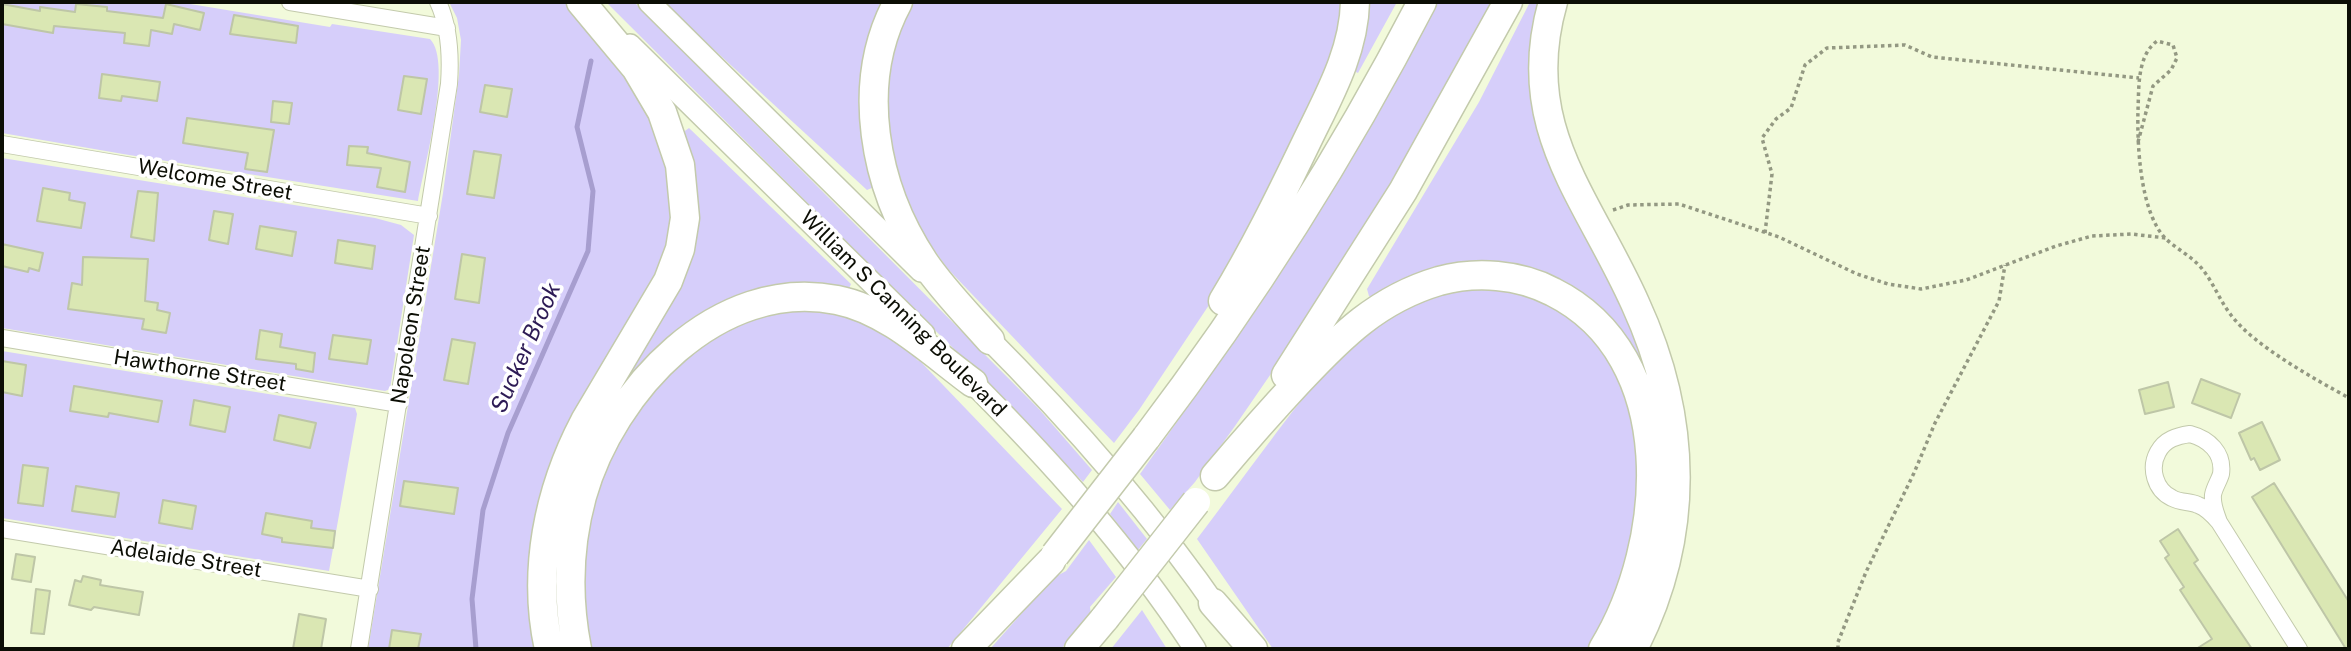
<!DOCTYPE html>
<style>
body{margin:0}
#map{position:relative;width:2351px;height:651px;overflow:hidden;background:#f2fadb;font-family:"Public Sans",sans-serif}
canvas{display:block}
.frame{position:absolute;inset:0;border:4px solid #0c0e05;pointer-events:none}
</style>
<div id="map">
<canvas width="2351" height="651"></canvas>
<div class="frame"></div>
</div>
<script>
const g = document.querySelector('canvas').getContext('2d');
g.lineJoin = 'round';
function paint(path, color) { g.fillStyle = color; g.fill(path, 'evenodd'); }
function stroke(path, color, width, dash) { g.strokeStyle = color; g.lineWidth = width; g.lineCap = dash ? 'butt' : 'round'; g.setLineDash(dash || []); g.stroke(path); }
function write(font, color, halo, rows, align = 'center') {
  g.font = font + ' "Public Sans",sans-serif'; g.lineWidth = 7; g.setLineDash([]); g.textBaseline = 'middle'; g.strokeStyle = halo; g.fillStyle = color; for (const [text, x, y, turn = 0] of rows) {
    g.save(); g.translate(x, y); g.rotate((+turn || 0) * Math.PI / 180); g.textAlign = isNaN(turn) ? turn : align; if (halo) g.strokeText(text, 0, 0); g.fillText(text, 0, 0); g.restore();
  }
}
paint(new Path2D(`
 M2,2H178L330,27L332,24L430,39C453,62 424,168 418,201L123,154L2,133Z
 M449,2H564L630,78L653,123L668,166L674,203L664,266L597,377L538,649H368L443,193L459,75L461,40L457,18Z
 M606,2H634L1039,409L1092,470L1083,482L974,369Z
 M662,2H885L874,187L867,190Z
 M908,2H1343L1338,32L1327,69L1299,124L1282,168L1221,287L1139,410L1114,443L947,268L925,237L907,207L891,166L882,83Z
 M1363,2H1397L1358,73L1350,69Z
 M1436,2H1493L1402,169L1299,333L1235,426L1195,482L1170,510L1140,474L1259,306L1306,231Z
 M1530,2H1541L1531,88L1541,138L1647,358L1637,361L1546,277L1373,299L1369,296L1367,289L1479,102Z
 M689,128L851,284L847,293L794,286L620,397L612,392L670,298L682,133Z
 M2,158L375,218L401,225L414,235L390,389L385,391L2,328Z
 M1474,288L1523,294L1571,315L1609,356L1629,400L1637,459V493L1633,530L1620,583L1590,646L1588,649H1273L1197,539C1222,506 1246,473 1271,440C1326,367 1378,302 1474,288Z
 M816,307L864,319L916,356L917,360L920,361L1062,509L947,649H586L581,627L585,521L619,437L662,378L723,329L761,314Z
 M2,351L355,408L357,414L329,571L2,518Z
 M1118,502L1147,539L1138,550L1110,514Z
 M1089,540L1116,577L1090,607L1091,615L1061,649H990L1053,578L1066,571Z
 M1142,610L1167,649H1111Z`), '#d6cefa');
stroke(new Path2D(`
 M476,649L472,599L483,510L508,433L588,251L593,191L577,127L591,61`), '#a79ecf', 5);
const building = new Path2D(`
 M2,4L40,11V7L75,12L76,4L107,7V11L163,18L166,4L204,13L200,30L174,24L172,34L151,30L149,46L124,43L125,33L54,26L53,33L2,24Z
 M234,15L298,26L296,43L230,34Z
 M102,74L160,82L157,101L122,96L121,101L99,98Z
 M404,76L427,79L421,114L398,110Z
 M485,85L512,89L507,117L480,112Z
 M273,101L292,103L289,124L271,122Z
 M187,118L274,130L267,172L245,169L248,153L183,143Z
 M349,146L368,147L367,153L410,162L405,192L377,187L381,168L347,165Z
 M474,151L501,155L494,198L467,194Z
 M43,188L70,193L69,200L85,203L81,228L37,221Z
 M138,191L158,193L154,241L131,237Z
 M214,211L233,214L228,244L209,240Z
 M260,226L296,232L292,256L256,249Z
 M338,240L375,246L372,269L335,263Z
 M2,244L43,253L39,271L29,268L28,272L2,266Z
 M462,254L485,258L479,303L455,299Z
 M83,257L148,259L145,301L158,303L157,310L170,313L166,333L142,329L144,319L68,309L72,283L82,285Z
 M260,330L282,334L280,347L315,353L313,372L296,369V364L256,359Z
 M333,335L371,340L367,364L329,359Z
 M452,339L475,343L468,384L444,380Z
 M2,361L26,365L22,396L2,392Z
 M2201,379L2240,394L2231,418L2192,403Z
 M2168,382L2174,407L2145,414L2139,390Z
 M74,386L162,401L158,422L109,413L108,417L70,411Z
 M194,400L230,407L225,432L190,425Z
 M279,415L316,423L310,448L274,440Z
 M2262,422L2280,460L2260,470L2254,458L2251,460L2239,433Z
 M23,465L48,468L43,506L18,503Z
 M404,481L458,488L454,514L400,506Z
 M2274,483L2349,602V649H2346L2252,497Z
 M76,486L119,493L115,517L72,511Z
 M163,500L196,506L192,529L159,523Z
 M266,513L312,521L311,528L335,531L333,548L282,542V538L262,534Z
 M2178,529L2198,560L2194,563L2252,649H2196L2212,639L2180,590L2184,587L2165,558L2169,555L2160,541Z
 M16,554L35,557L31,582L12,579Z
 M83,576L101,580L100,585L143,592L139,615L94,607L91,610L69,605L75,580L81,582Z
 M36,589L50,591L44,634L31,633Z
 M299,614L326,619L321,649H293Z
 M392,630L421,634L418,649H389Z`);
paint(building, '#dae7b3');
stroke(building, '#bec6a7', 2);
const minor = new Path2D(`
 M290,2L447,28
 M2,144L429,216
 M2,338L399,404
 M2190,434C2209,439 2224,453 2221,474C2219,481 2214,488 2213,495C2212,505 2216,513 2219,522C2213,515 2207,508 2198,505C2190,501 2181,503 2172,498C2155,490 2149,468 2158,452C2165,439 2177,436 2190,434Z
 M2219,522L2299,649
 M2,529L370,589
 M359,649L449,84C451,56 450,28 438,2`);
const secondary = new Path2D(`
 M649,2L921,271
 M630,45L924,334
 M981,331C1068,418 1152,513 1222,615
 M964,374C1049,459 1129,547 1195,649`);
const motorway = new Path2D(`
 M898,2C854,83 874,187 924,262C943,290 967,314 990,340
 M1553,2C1517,127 1587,196 1635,303C1688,418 1691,536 1633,649
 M1223,301C1254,250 1280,197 1306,143C1327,99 1354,53 1355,2
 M1286,375L1403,191L1508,2
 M1146,438C1250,301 1343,155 1422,2
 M1215,476C1242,444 1270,412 1299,381C1341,336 1378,299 1439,281C1476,271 1519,274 1553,292C1681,356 1668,543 1603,649
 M1213,603L1253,649
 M549,649C532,572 548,491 585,421L668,281L680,249L685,218L680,165L662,112L636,68L581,2
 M577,649C567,598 568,547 582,496C612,390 718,276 837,300C888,310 932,353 973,383
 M966,649L1051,561
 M1079,649L1105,618`);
stroke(minor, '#c3caac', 18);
stroke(secondary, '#c3caac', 24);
stroke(motorway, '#c3caac', 31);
stroke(new Path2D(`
 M2138,142L2153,86L2171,70L2177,58L2173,45L2157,41C2137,56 2139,87 2138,110C2137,145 2140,213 2166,239C2178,250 2193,257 2203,270C2214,284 2220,301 2231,315C2254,346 2315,379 2349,398
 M1613,210L1628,205L1679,204L1779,237L1857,274L1888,284L1921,289L1966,280L2056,246L2092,236L2131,234L2166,238
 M1765,233L1772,174L1762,138L1776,119L1791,108L1805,65L1827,48L1905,45L1932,57L2139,78
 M1838,649V642L1866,572L1914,473L1935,423L1999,301L2005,265`), '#939882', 3.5, [3.5, 3.5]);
stroke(minor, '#fff', 16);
stroke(secondary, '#fff', 21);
stroke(motorway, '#fff', 28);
const motorwayBridge = new Path2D(`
 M1055,555L1146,438
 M1105,618L1196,502`);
stroke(motorwayBridge, '#c3caac', 31, []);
stroke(motorwayBridge, '#fff', 28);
write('21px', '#0c0e05', '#fff', [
 ["Welcome Street",215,180,10],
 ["William S Canning Boulevard",903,314,45],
 ["Napoleon Street",411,325,-81],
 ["Hawthorne Street",200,371,9],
 ["Adelaide Street",186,559,9]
]);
write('italic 23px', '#2d1b55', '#fff', [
 ["Sucker Brook",526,348,-66]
]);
</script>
